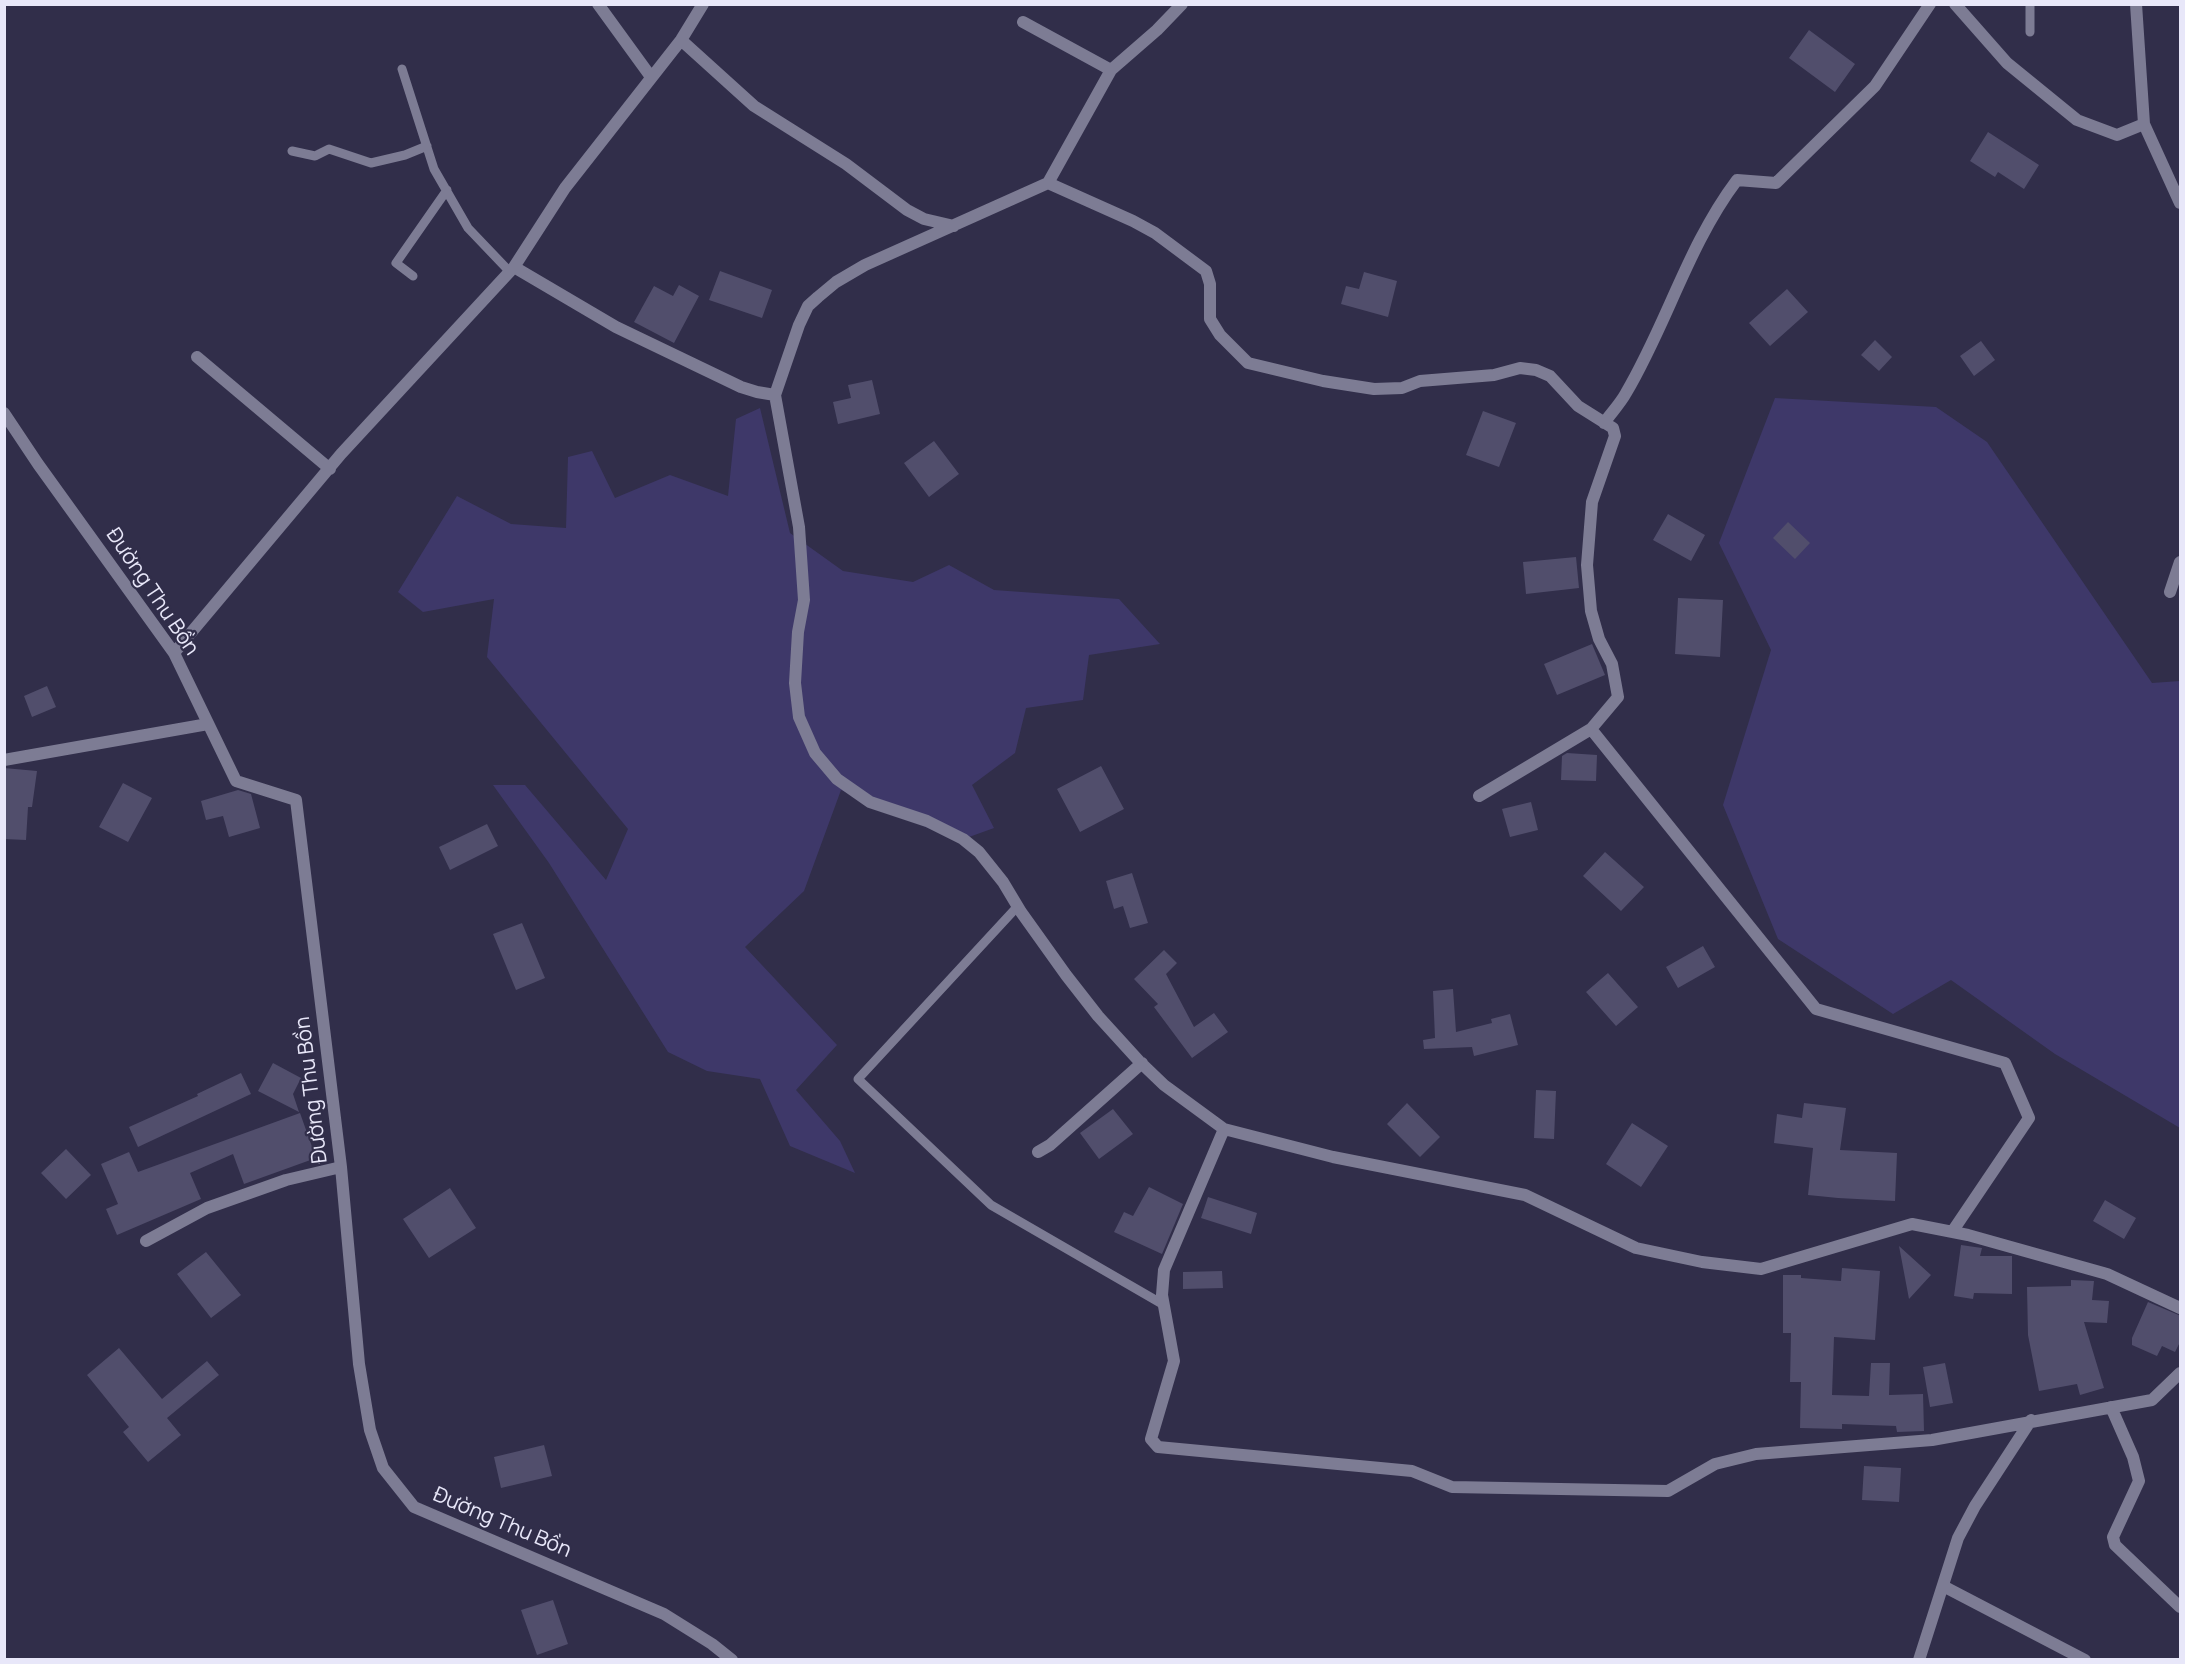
<!DOCTYPE html>
<meta charset="utf-8">
<style>
body{margin:0}
#map{position:relative;width:2185px;height:1664px;overflow:hidden;background:#312e4a;font-family:Manrope,sans-serif}
canvas{display:block}
.frame{position:absolute;inset:0;border:6px solid #e8e7f9;pointer-events:none}
</style>
<div id="map">
<canvas width="2185" height="1664"></canvas>
<div class="frame"></div>
</div>
<script>
const g = document.querySelector('canvas').getContext('2d');
g.lineJoin = 'round';
function paint(path, color) { g.fillStyle = color; g.fill(path, 'evenodd'); }
function stroke(path, color, width, dash) { g.strokeStyle = color; g.lineWidth = width; g.lineCap = dash ? 'butt' : 'round'; g.setLineDash(dash || []); g.stroke(path); }
function write(font, color, halo, rows, align = 'center') {
  g.font = font + ' Manrope,sans-serif'; g.lineWidth = 4.5; g.setLineDash([]); g.textBaseline = 'middle'; g.strokeStyle = halo; g.fillStyle = color; for (const [text, x, y, turn = 0] of rows) {
    g.save(); g.translate(x, y); g.rotate((+turn || 0) * Math.PI / 180); g.textAlign = isNaN(turn) ? turn : align; if (halo) g.strokeText(text, 0, 0); g.fillText(text, 0, 0); g.restore();
  }
}
paint(new Path2D(`
 M1775,398L1936,407L1987,442L2152,683L2180,681V1128L2055,1054L1951,980L1893,1014L1778,939L1723,805L1771,650L1719,543Z
 M760,408L790,533L843,571L913,582L949,565L994,590L1119,599L1160,644L1089,655L1083,700L1026,708L1015,753L972,785L994,828L958,841L841,790L804,891L745,947L837,1045L796,1090L840,1141L855,1173L790,1146L760,1079L707,1071L668,1052L549,863L493,785H525L606,880L628,829L487,657L494,599L423,612L398,592L457,496L511,524L566,528L568,457L592,451L615,498L670,475L728,496L736,419Z`), '#3e3869');
paint(new Path2D(`
 M1809,30L1855,64L1835,92L1789,58Z
 M1988,132L2039,165L2024,189L1998,172L1995,177L1970,161Z
 M720,271L772,290L762,318L709,300Z
 M1364,272L1397,281L1388,317L1341,304L1346,286L1359,289Z
 M679,285L699,296L674,343L634,322L654,286L673,296Z
 M1787,289L1808,312L1770,346L1749,323Z
 M1875,340L1892,357L1879,371L1861,355Z
 M1981,341L1995,360L1974,376L1960,356Z
 M872,380L880,414L838,424L833,402L851,398L848,385Z
 M1483,411L1516,423L1499,467L1466,455Z
 M934,441L959,474L929,497L904,463Z
 M1668,514L1705,535L1691,561L1653,540Z
 M1788,522L1810,543L1795,559L1773,538Z
 M1576,557L1579,588L1526,594L1523,562Z
 M1678,598L1723,600L1720,657L1675,654Z
 M1592,644L1605,675L1557,695L1544,664Z
 M47,686L56,707L32,717L24,696Z
 M1567,753L1597,755L1596,781L1561,780L1562,756Z
 M1101,766L1124,809L1080,832L1057,789Z
 M4,768L37,771L32,807H28L26,840L4,839Z
 M123,783L152,798L128,842L99,827Z
 M238,790L251,794L260,828L229,837L223,816L206,820L201,801Z
 M1531,802L1538,830L1510,837L1502,809Z
 M487,824L498,846L450,870L439,847Z
 M1605,852L1644,887L1621,911L1583,876Z
 M1132,873L1148,923L1130,928L1123,906L1114,909L1106,881Z
 M522,923L545,978L516,990L493,934Z
 M1703,946L1715,967L1678,988L1666,967Z
 M1164,950L1177,963L1166,974L1194,1027L1214,1013L1228,1032L1192,1058L1154,1007L1158,1004L1134,979Z
 M1608,973L1638,1007L1616,1026L1586,992Z
 M1453,989L1456,1032L1492,1023L1491,1019L1510,1014L1518,1045L1474,1056L1472,1047L1424,1049L1423,1040L1435,1038L1433,991Z
 M273,1063L301,1078L293,1094L299,1112L258,1091Z
 M241,1073L251,1094L138,1147L129,1127L198,1096L197,1094Z
 M1536,1090L1556,1091L1554,1139L1534,1138Z
 M1407,1103L1440,1137L1420,1157L1387,1124Z
 M1804,1103L1846,1108L1840,1150L1897,1153L1895,1201L1838,1198L1808,1195L1813,1148L1774,1143L1777,1114L1802,1118Z
 M1113,1109L1133,1134L1099,1159L1080,1133Z
 M300,1113L316,1158L244,1184L233,1154L190,1173L201,1199L117,1235L106,1209L118,1204L101,1164L129,1152L138,1172Z
 M1632,1123L1668,1146L1641,1187L1606,1164Z
 M66,1149L91,1175L66,1199L41,1173Z
 M1149,1187L1183,1204L1162,1254L1114,1232L1124,1212L1133,1216Z
 M450,1188L476,1228L429,1258L403,1219Z
 M1208,1197L1257,1213L1251,1234L1201,1218Z
 M2105,1200L2136,1218L2124,1239L2093,1221Z
 M1961,1245L1982,1248L1980,1256H2012V1294L1974,1293L1973,1299L1954,1296Z
 M1899,1246L1931,1275L1909,1299Z
 M206,1252L241,1295L211,1318L177,1274Z
 M1842,1268L1880,1271L1875,1340L1834,1337L1832,1395L1869,1396L1871,1363H1890L1889,1395L1923,1394L1924,1431L1897,1432L1896,1426L1842,1424V1429L1800,1428L1801,1382H1790L1791,1333H1783V1275H1801V1278L1841,1281Z
 M1222,1271L1223,1288L1183,1289V1272Z
 M2071,1280L2094,1281L2092,1300L2109,1301L2107,1323L2084,1322L2104,1388L2080,1395L2077,1384L2039,1391L2028,1335L2027,1287L2071,1286Z
 M2148,1302L2181,1316V1340L2175,1352L2162,1346L2157,1356L2132,1345V1338Z
 M119,1348L162,1399L207,1361L219,1375L167,1418L181,1435L148,1462L123,1432L129,1427L87,1375Z
 M1945,1363L1953,1403L1930,1407L1923,1367Z
 M544,1445L552,1476L501,1488L494,1457Z
 M1864,1466L1901,1468L1899,1502L1862,1500Z
 M553,1600L568,1644L537,1655L521,1610Z`), '#514e6c');
stroke(new Path2D(`
 M2030,4V32
 M402,69L434,169L468,228L510,272
 M292,151L315,156L329,149L371,163L405,155L427,146
 M413,276L396,263L447,190
 M1017,907L858,1079L991,1205L1164,1305`), '#7d7c94', 9);
stroke(new Path2D(`
 M598,4L651,77
 M1182,4L1157,30L1111,70L1048,183L1133,221L1155,233L1206,271L1210,284V319L1220,335L1248,363L1323,381L1374,389L1402,388L1420,381L1494,375L1520,368L1536,370L1550,376L1578,406L1613,428L1615,436L1592,502L1587,565L1591,611L1599,639L1612,664L1618,697L1591,729L1479,796
 M1955,4L2007,63L2077,120L2117,135L2144,124
 M2136,4L2144,124L2180,203
 M1023,22L1111,70
 M681,40L754,106L846,164L907,210L924,219L954,226
 M1048,183L865,265L836,282L818,297L808,306L799,325L775,395L799,527L804,600L798,632L795,683L799,717L815,753L837,779L870,802L927,821L963,839L979,852L1003,882L1021,912L1066,975L1098,1016L1139,1061L1164,1085L1224,1129L1333,1157L1525,1195L1636,1248L1702,1262L1761,1269L1912,1224L1968,1235L2107,1274L2180,1308
 M514,267L616,327L741,387L757,392L775,395
 M197,357L330,469
 M4,413L38,464L174,653L236,781L296,800L341,1167L359,1364L370,1430L383,1468L414,1507L664,1614L712,1644L732,1660
 M1604,423C1611,413 1620,404 1626,393C1667,324 1688,245 1737,180L1776,183L1875,86L1930,4
 M2170,592L2180,562
 M174,653L341,454L514,267L565,188L681,40L703,4
 M1591,729L1816,1009L2005,1063L2029,1118L1952,1232
 M4,760L208,724
 M1224,1129L1164,1270L1162,1295L1174,1361L1151,1439L1158,1447L1412,1471L1452,1487L1668,1491L1715,1464L1756,1454L1932,1440L2152,1400L2180,1373
 M1038,1152L1050,1145L1142,1063
 M146,1241L207,1208L286,1180L341,1167
 M2111,1407L2133,1457L2139,1481L2113,1537L2115,1545L2180,1607
 M1943,1586L2085,1660
 M1919,1660L1958,1538L1975,1506L2031,1420`), '#7d7c94', 12);
write('21px', '#e8e7f9', '#312e4a', [
 ["Đường Thu Bồn",152,592,56],
 ["Đường Thu Bồn",312,1090,-97],
 ["Đường Thu Bồn",502,1523,23]
]);
</script>
